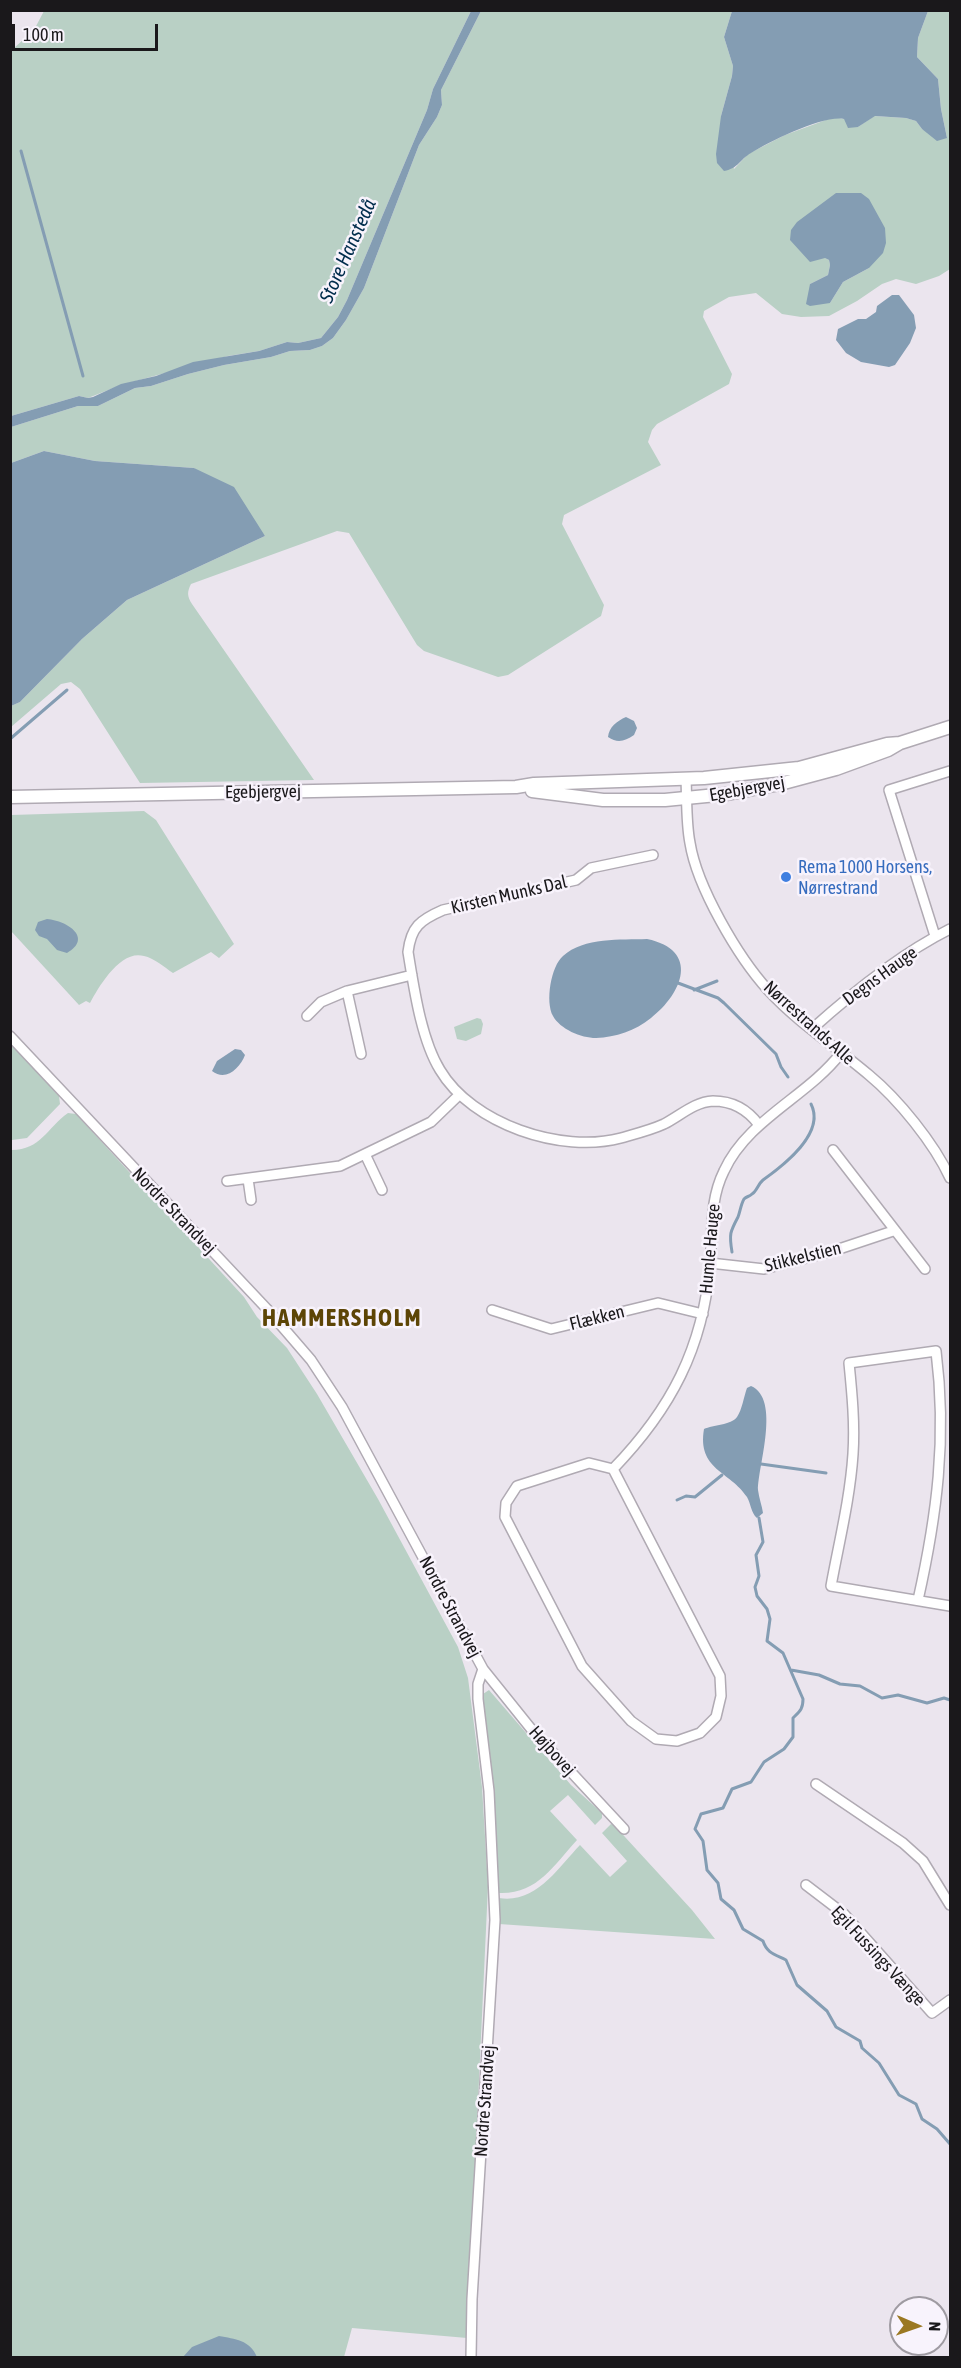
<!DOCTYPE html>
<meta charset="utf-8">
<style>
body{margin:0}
#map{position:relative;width:961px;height:2368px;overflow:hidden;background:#ebe5ee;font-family:"Asap Condensed",sans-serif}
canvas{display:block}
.frame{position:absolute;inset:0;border:12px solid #1a181b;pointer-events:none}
.north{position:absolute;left:889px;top:2296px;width:60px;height:60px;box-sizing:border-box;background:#f8f3fc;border:2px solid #9f9ba2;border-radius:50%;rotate:92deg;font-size:16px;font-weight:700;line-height:24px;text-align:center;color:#1a181b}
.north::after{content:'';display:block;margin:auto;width:21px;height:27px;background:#9b7822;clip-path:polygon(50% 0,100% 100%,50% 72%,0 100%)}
.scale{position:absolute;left:12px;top:24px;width:146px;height:27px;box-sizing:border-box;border:3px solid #1a181b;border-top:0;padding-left:8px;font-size:18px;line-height:21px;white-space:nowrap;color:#1a181b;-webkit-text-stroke:4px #f8f3fc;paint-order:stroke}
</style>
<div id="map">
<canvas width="961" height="2368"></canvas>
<div class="frame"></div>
<div class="north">N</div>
<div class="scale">100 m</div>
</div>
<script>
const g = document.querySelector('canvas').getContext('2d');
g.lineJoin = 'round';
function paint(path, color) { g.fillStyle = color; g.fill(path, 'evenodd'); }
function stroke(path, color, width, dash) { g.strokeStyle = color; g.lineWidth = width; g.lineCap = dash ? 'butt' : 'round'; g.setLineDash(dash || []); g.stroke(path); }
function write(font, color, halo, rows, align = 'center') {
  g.font = font + ' "Asap Condensed",sans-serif'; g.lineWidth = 5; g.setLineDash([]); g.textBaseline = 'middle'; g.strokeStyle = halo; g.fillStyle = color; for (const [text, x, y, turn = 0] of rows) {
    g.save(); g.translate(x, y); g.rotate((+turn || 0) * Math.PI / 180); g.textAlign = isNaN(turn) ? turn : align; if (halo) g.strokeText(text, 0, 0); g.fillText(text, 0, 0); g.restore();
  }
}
paint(new Path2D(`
 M44,11H471L433,89L427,110L347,300L338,317L321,338L298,343L287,342L259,351L228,356L121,385L88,398L79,396L11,416L10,46L14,48L34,30Z
 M481,11H732L724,37L733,66L732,76L721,116L734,169L748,154L785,135L834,117L844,119L858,127L874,116L906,118L916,121L922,129L947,138L941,109L938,79L917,57L918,38L928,11H950V269L939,276L916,284L896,279L882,284L857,301L829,316L801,317L782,314L756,293L729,297L704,311L703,317L732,374L729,384L657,424L652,430L648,442L661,465L564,515L562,524L604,605L601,616L508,675L498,677L424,651L417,645L349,533L337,531L191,584C187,592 187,596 192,604L314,780L140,783L80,689L71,682L61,684L11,727V706L20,702L82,639L127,600L265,536L194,468L95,461L44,451L11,463V427L78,406H98L135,388L151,386L188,374L224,365L271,357L290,351L310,350L322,346L333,338L346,320L364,288L419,145L437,117L442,105L441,90ZM825,258L869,268L843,282L830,303L810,284L828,275L830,265L829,260Z
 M144,811L156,820L234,944L219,958L211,952L173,973C164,967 154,958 144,956C121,949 99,986 90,1003L86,1001L79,1005L11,931V815Z
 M477,1018L481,1019L483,1024L481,1034L466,1041L457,1039L454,1027Z
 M11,1044L59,1096L60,1104L27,1138L12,1140Z
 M68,1113L76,1114L244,1297L257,1317L287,1348L317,1394L378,1499L458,1647L468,1678L482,1787L488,1886L467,2338L352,2328L344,2357L11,2358L10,1150C40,1151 47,1128 68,1113Z
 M489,1690L571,1785L602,1813V1818L595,1825L568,1795L550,1811L577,1840C553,1866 537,1895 498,1893L494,1795L482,1701L483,1694Z
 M611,1824L614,1825L692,1910L715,1939L499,1924V1898C536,1904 558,1868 580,1845L610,1877L627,1861L602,1833Z`), '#b9d0c5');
paint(new Path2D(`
 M471,11H481L441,90L442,105L437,117L419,145L364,288L346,320L333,338L322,346L310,350L290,351L271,357L224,365L188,374L151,386L135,388L98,406H78L11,427V416L79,396L88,398L93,397L121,384L156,376L193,362L259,351L287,342L298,343L321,338L338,317L347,300L427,110L433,89Z
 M732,11H928L918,38L917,57L938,79L941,109L947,138L937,141L922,129L916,121L906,118L875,116L858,127L848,128L844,119C823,115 771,141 751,153C739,160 739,168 724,171L717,163L716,154L721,116L732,76L733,66L724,37Z
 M836,193H861L869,199L885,228L886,243L883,253L869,268L843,282L830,303L810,306L806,304L810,284L828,275L830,265L829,260L825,258L810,262L790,240L791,230L797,222Z
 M892,295H899L914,315L916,328L910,343L895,365L889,367L861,362L846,353L836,340L838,329L858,319H866L876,312L877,306Z
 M44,451L95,461L194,468L234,487L265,536L127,600L82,639L20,702L11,706V463Z
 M626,717L634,721L637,728L634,735C625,741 618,744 608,737C609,727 617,721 626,717Z
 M47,919C68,921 93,938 67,953L57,950L47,939L39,936L35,930L38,922Z
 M647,939C700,950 683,993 651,1018C635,1031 616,1037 596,1038C581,1038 560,1029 553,1016C545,1002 551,966 563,956C584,937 621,940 647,939Z
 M235,1049L241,1050L245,1055C240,1068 226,1082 212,1071L217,1061Z
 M751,1386C781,1399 758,1466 758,1490C759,1498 762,1506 763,1513L757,1518C751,1513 751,1504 747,1497C730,1471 697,1470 704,1429C713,1425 731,1425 737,1417C742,1410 744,1396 747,1388Z
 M219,2336C235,2339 250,2340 257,2357H183L192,2347Z`), '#849db3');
stroke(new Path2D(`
 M21,151L83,376
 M10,739L67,690
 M678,983L718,998L724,1003L776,1054L781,1067L788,1077
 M694,990L717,981
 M732,1252C729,1234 730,1232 738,1217C740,1212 741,1204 744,1199C747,1196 749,1197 752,1194C757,1191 758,1184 763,1180C784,1165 826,1133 811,1104
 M761,1464L826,1473
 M677,1500L686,1496L695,1497L722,1475
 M759,1518L763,1542L756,1555L759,1576L755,1587L757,1596L767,1609L770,1619L767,1641L783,1653L803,1699C803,1709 800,1711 793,1718V1737L784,1749L764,1762L751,1782L732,1789L723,1808L701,1814L695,1829L703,1841L707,1870L718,1883L721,1899L734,1910L743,1929L763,1941C767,1953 774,1954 786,1960L797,1985L827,2011L836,2027L860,2041L862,2048L879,2063L899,2095L916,2104L922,2119L937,2129L950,2144
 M791,1670L819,1675L840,1684L860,1686L882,1698L898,1695L927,1703L944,1698L950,1700`), '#849db3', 3);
const street = new Path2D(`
 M686,779C687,800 686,823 690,843C697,887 738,957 768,990C797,1022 836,1047 869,1075C898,1099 934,1143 950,1178
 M653,855L591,868L576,880L443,910C420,920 411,927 408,952C414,988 421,1039 440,1070C472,1124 561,1154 621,1138C635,1134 651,1130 664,1124C680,1116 694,1102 713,1101C733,1101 748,1110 759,1125
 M935,936L889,790L950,771
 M347,991L361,1054
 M307,1016L321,1002L347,991L412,975
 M812,1029C852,993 902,953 950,929
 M10,1036L267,1309L311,1360L342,1407L483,1669L478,1684V1699L489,1791L495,1920L472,2299L471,2358
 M833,1150L925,1269
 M365,1154L382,1190
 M248,1179L251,1200
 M227,1181L340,1166L431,1122L459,1095
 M710,1263L764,1269L833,1251L893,1231
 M492,1310L551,1329L658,1303L703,1314
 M589,1463L613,1469L720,1676L721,1696L716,1717L700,1733L677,1741L656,1739L631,1721L582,1666L505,1517L506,1503L517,1486Z
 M613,1469C671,1409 703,1348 710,1265C713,1232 709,1201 724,1171C748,1119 807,1097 841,1053
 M918,1600C937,1515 947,1438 936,1351L849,1363C852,1393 855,1424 853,1454C850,1499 839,1542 831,1586L950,1606
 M483,1669L532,1730L624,1829
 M816,1784L903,1843L923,1861L950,1905
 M806,1885L844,1914L932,2013L950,2000`);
const secondary = new Path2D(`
 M532,791L603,800H665L727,794L780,784L836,769L888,750L900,743L950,727
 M10,797L516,787L534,784L704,778L799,768L887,744L900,743`);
stroke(street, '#b0aab3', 12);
stroke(secondary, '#b0aab3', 15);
stroke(street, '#fff', 9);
stroke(secondary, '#fff', 12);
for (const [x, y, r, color] of [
 [786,877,6,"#3f7fe0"]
]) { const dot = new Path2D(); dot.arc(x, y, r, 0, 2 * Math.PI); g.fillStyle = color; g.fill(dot); stroke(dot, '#f8f3fc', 2); }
write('18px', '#1a181b', '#f8f3fc', [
 ["Egebjergvej",747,789,-10],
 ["Egebjergvej",263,792,-1],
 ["Kirsten Munks Dal",509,895,-13],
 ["Degns Hauge",880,976,-36],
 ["Nørrestrands Alle",809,1023,42],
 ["Nordre Strandvej",174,1211,46],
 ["Humle Hauge",710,1249,-85],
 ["Stikkelstien",803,1257,-14],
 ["Flækken",597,1318,-14],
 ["Nordre Strandvej",450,1607,62],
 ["Højbovej",552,1751,48],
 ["Egil Fussings Vænge",878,1956,47],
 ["Nordre Strandvej",485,2101,-86]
]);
write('18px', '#366cbe', '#f8f3fc', [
 ["Rema 1000 Horsens,",798,867],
 ["Nørrestrand",798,888]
], 'left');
write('italic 20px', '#002c4c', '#f8f3fc', [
 ["Store Hanstedå",348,251,-66]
]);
g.letterSpacing = '1.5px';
write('bold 24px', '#5d4506', '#f8f3fc', [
 ["HAMMERSHOLM",342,1318]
]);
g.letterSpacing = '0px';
</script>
